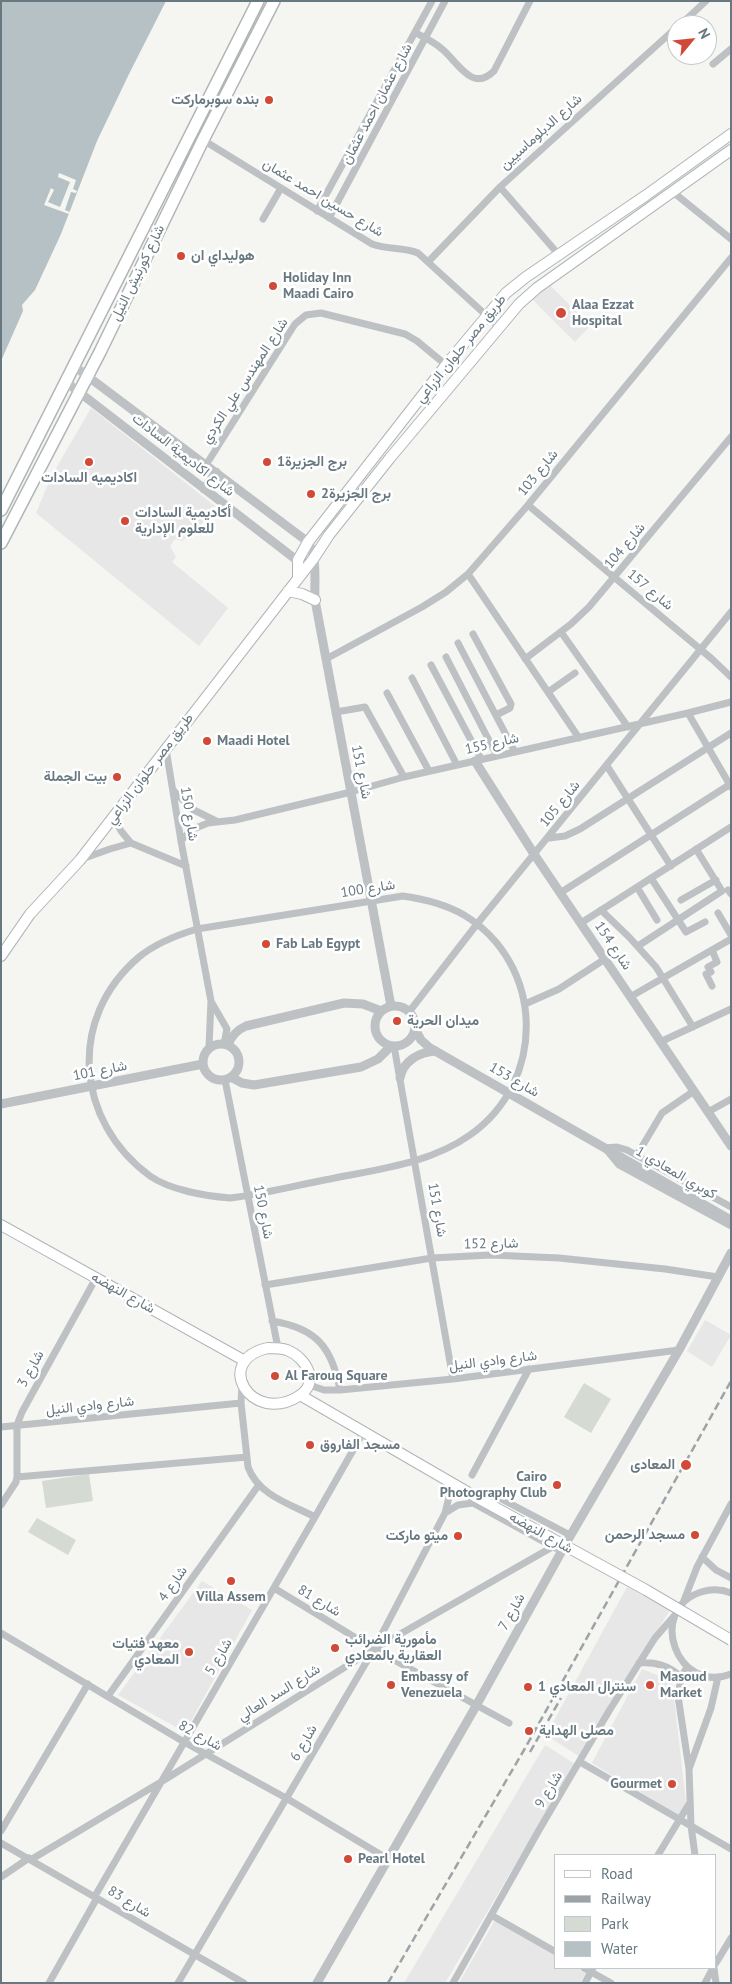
<!DOCTYPE html>
<meta charset="utf-8">
<style>
body{margin:0}
#map{position:relative;width:732px;height:1984px;overflow:hidden;background:#f5f5f2;font-family:"PT Sans",sans-serif}
canvas{display:block}
.frame{position:absolute;inset:0;border:2px solid #677880;pointer-events:none}
.legend{position:absolute;left:554px;top:1854px;width:162px;height:115px;box-sizing:border-box;background:#fff;border:1px solid #c2c9cc;margin:0;padding:6px 9px;list-style:none;font-size:15px;color:#677880}
.legend li{display:flex;align-items:center;gap:10px;height:25px}
.legend b{width:25px;border:1px solid #c2c9cc}
.north{position:absolute;left:667px;top:15px;width:50px;height:50px;box-sizing:border-box;background:#fff;border:1px solid #c2c9cc;border-radius:50%;rotate:62deg;font-size:14px;font-weight:700;line-height:20px;text-align:center;color:#677880}
.north::after{content:'';display:block;margin:auto;width:18px;height:22px;background:#d04a37;clip-path:polygon(50% 0,100% 100%,50% 72%,0 100%)}
</style>
<div id="map">
<canvas width="732" height="1984"></canvas>
<div class="frame"></div>
<ul class="legend">
<li><b style="height:6px;background:#fff"></b>Road</li>
<li><b style="height:6px;background:#9da4a8"></b>Railway</li>
<li><b style="height:14px;background:#d5dad2"></b>Park</li>
<li><b style="height:14px;background:#b5c1c4"></b>Water</li>
</ul>
<div class="north">N</div>
</div>
<script>
const g = document.querySelector('canvas').getContext('2d');
g.lineJoin = 'round';
function paint(path, color) { g.fillStyle = color; g.fill(path, 'evenodd'); }
function stroke(path, color, width, dash) { g.strokeStyle = color; g.lineWidth = width; g.lineCap = dash ? 'butt' : 'round'; g.setLineDash(dash || []); g.stroke(path); }
function write(font, color, halo, rows, align = 'center') {
  g.font = font + ' "PT Sans",Vazirmatn,sans-serif'; g.lineWidth = 5; g.setLineDash([]); g.textBaseline = 'middle'; g.strokeStyle = halo; g.fillStyle = color; for (const [text, x, y, turn = 0] of rows) {
    g.save(); g.translate(x, y); g.rotate((+turn || 0) * Math.PI / 180); g.textAlign = isNaN(turn) ? turn : align; if (halo) g.strokeText(text, 0, 0); g.fillText(text, 0, 0); g.restore();
  }
}
paint(new Path2D(`
 M548,283L590,326L575,342L532,299Z
 M91,408L215,506L197,530L182,541L175,539L170,546L176,557L172,562L228,608L199,646L36,513L51,477Z
 M705,1320L731,1335L712,1367L687,1351Z
 M202,1581L252,1610L185,1732L118,1695Z
 M627,1587L670,1610L580,1757L546,1735Z
 M642,1669L672,1681L686,1802L679,1816L592,1763Z
 M545,1745L575,1764L445,1983H404Z
 M495,1920L556,1955V1968H577L586,1973L580,1983H459Z`), '#e6e7e6');
paint(new Path2D(`
 M584,1383L611,1399L591,1433L564,1417Z
 M89,1474L93,1501L46,1508L42,1481Z
 M37,1518L76,1540L68,1555L28,1532Z`), '#d5dad2');
paint(new Path2D(`
 M1,1H166L129,74L97,141L61,234L35,290L22,305L23,311L1,361Z`), '#b5c1c4');
paint(new Path2D(`
 M59,173L76,180L73,189L77,191L76,193L71,192L65,210L70,212L69,214L44,205L51,188L54,190L48,202L60,207L70,182L58,177Z`), '#f5f5f2');
const secondary = new Path2D(`
 M298,579V560L308,542L446,365L506,293L526,277L645,196L731,134
 M288,591L302,594L315,600
 M1,956L30,914L80,860L314,558L329,535L390,458L519,304L537,288L731,150
 M1,1225L245,1361
 M268,1348C275,1348 281,1348 287,1350C307,1358 320,1383 299,1396C251,1426 212,1360 268,1348Z
 M300,1395L476,1497`);
const trunk = new Path2D(`
 M1,510L258,1
 M1,543L100,352L203,140L274,1`);
stroke(secondary, '#afb5b8', 12);
stroke(trunk, '#b0b5b7', 14);
stroke(new Path2D(`
 M680,25L706,1
 M416,33C425,38 434,42 442,49C458,62 472,93 494,71L530,1
 M713,64L731,49
 M203,140L372,244C388,250 405,247 418,253L499,327
 M500,187L559,255
 M673,192L731,239
 M317,211L432,1
 M329,218L445,1
 M263,219L281,188
 M428,262L500,187L677,27
 M206,465L295,324L306,315L321,313L405,334L417,341L446,365
 M528,505L712,659L731,677
 M468,574L579,738
 M561,632L628,727
 M473,634L511,704L510,708L496,715
 M458,643L515,752
 M446,657L497,756
 M326,659L422,607L446,592L468,574L528,505L731,258
 M525,659L571,624L589,607L731,437
 M431,665L481,759
 M412,678L457,765
 M548,692L575,673
 M387,693L429,771
 M336,712L365,707L404,777
 M688,713L731,787
 M166,749L181,841L211,1001L209,1047
 M607,766L671,866
 M173,790L192,809L216,821
 M114,817L121,831L131,843L186,866
 M549,838L565,836L580,829L731,733
 M181,841L191,830L208,823L235,820L351,792L404,777L688,713L731,702
 M82,859L110,849L131,843
 M651,878L686,932L705,922
 M637,887L657,920
 M728,890L731,894
 M560,893L729,785
 M403,896C424,899 445,904 464,915C545,964 547,1081 470,1135C429,1164 378,1169 330,1179C297,1185 264,1194 230,1198C205,1196 170,1190 150,1176C75,1121 67,1018 139,957C156,943 177,935 197,929Z
 M681,900L716,880
 M601,910L629,937L656,967L693,1027
 M718,913L731,935
 M581,923L731,827
 M638,946L722,891L696,849
 M712,950L717,962L708,967L711,972L706,974L712,986
 M630,997L731,939
 M212,1003L227,1029L224,1044
 M525,1004L559,989L605,959
 M409,1012L477,924L731,612
 M660,1042L731,1009
 M394,1046L453,1379
 M225,1080L278,1348
 M708,1112L731,1099
 M637,1155L662,1113L694,1091
 M731,1207L627,1150L617,1147L605,1148L619,1165L731,1226
 M265,1285L432,1258L491,1255L559,1258L665,1269L718,1277
 M272,1321C316,1328 332,1347 340,1390
 M242,1385L241,1403L248,1467C258,1495 290,1504 315,1517
 M309,1385L324,1390H340L453,1379L679,1350
 M1,1427L241,1403
 M472,1475L529,1369
 M17,1477L247,1457
 M488,1492L570,1535
 M1,1505L16,1482L17,1477V1425L22,1412L96,1278
 M445,1513L458,1505L473,1503L555,1548
 M702,1557L716,1570L731,1578
 M274,1588L374,1649L509,1723
 M731,1593C721,1589 711,1589 701,1592C646,1610 677,1695 731,1674
 M683,1603L697,1567L731,1504
 M1,1633L184,1742L286,1798L388,1859
 M639,1663C656,1662 668,1665 681,1677
 M687,1667L681,1677L678,1696L689,1769L691,1826L695,1855
 M108,1696L258,1486
 M580,1762L731,1849
 M689,1769L711,1708L718,1677
 M1,1831L88,1684
 M1,1843L244,1983
 M658,1855L689,1804
 M32,1859L161,1782L374,1649L561,1542
 M1,1877L29,1858
 M95,1896L315,1517L364,1431
 M491,1915L556,1952
 M716,1963L731,1938
 M584,1968L611,1983
 M714,1968L716,1983
 M49,1983L97,1898
 M178,1983L374,1649L445,1513L450,1493V1482
 M453,1983L539,1830L609,1711L655,1638L675,1615
 M585,1983L593,1968
 M705,1983L713,1968`), '#bdc1c4', 7);
stroke(new Path2D(`
 M74,366L308,542C318,559 314,581 315,600L391,1006
 M66,382L303,565
 M204,489L216,472
 M475,761L534,854L731,1146
 M375 1026a20 20 0 1 1 40 0a20 20 0 1 1-40 0Z
 M415,1029L421,1040L430,1048L731,1220
 M203 1062a18 18 0 1 1 36 0a18 18 0 1 1-36 0Z
 M228,1045C232,1035 237,1030 246,1026L344,1003L363,1004L381,1011
 M231,1077L242,1083L254,1085L361,1067L378,1059L391,1046
 M400,1078C403,1061 419,1052 436,1051
 M1,1104L203,1064
 M317,1983L476,1706L569,1538L679,1350L731,1253`), '#bdc1c4', 9);
stroke(secondary, '#fff', 10);
stroke(trunk, '#fff', 11);
stroke(new Path2D(`
 M530,1752L561,1698
 M388,1983L524,1750L731,1381`), '#9da4a8', 2.5, [8, 4]);
const secondaryBridge = new Path2D(`
 M476,1497L646,1590L731,1640`);
stroke(secondaryBridge, '#afb5b8', 12, []);
stroke(secondaryBridge, '#fff', 10);
for (const [x, y, r, color] of [
 [269,100,5,"#d04a37"],
 [181,256,5,"#d04a37"],
 [273,286,5,"#d04a37"],
 [561,313,6,"#d04a37"],
 [89,462,5,"#d04a37"],
 [267,462,5,"#d04a37"],
 [311,494,5,"#d04a37"],
 [125,521,5,"#d04a37"],
 [207,741,5,"#d04a37"],
 [117,777,5,"#d04a37"],
 [266,944,5,"#d04a37"],
 [397,1021,5,"#d04a37"],
 [275,1376,5,"#d04a37"],
 [310,1445,5,"#d04a37"],
 [686,1465,6,"#d04a37"],
 [557,1485,5,"#d04a37"],
 [695,1535,5,"#d04a37"],
 [458,1536,5,"#d04a37"],
 [231,1581,5,"#d04a37"],
 [335,1648,5,"#d04a37"],
 [189,1652,5,"#d04a37"],
 [391,1685,5,"#d04a37"],
 [650,1685,5,"#d04a37"],
 [528,1687,5,"#d04a37"],
 [529,1731,5,"#d04a37"],
 [672,1784,5,"#d04a37"],
 [348,1859,5,"#d04a37"]
]) { const dot = new Path2D(); dot.arc(x, y, r, 0, 2 * Math.PI); g.fillStyle = color; g.fill(dot); stroke(dot, '#fff', 2); }
write('bold 14px', '#677880', '#fff', [
 ["بنده سوبرماركت",259,100,"right"],
 ["هوليداي ان",191,256],
 ["Holiday Inn",283,278],
 ["Maadi Cairo",283,294],
 ["Alaa Ezzat",572,305],
 ["Hospital",572,321],
 ["برج الجزيرة1",277,462],
 ["اكاديميه السادات",89,478,"center"],
 ["برج الجزيرة2",321,494],
 ["أكاديمية السادات",135,513],
 ["للعلوم الإدارية",135,529],
 ["Maadi Hotel",217,741],
 ["بيت الجملة",107,777,"right"],
 ["Fab Lab Egypt",276,944],
 ["ميدان الحرية",407,1021],
 ["Al Farouq Square",285,1376],
 ["مسجد الفاروق",320,1445],
 ["المعادى",675,1465,"right"],
 ["Cairo",547,1477,"right"],
 ["Photography Club",547,1493,"right"],
 ["مسجد الرحمن",685,1535,"right"],
 ["ميتو ماركت",448,1536,"right"],
 ["Villa Assem",231,1597,"center"],
 ["مأمورية الضرائب",345,1640],
 ["العقارية بالمعادي",345,1656],
 ["معهد فتيات",179,1644,"right"],
 ["المعادي",179,1660,"right"],
 ["Embassy of",401,1677],
 ["Venezuela",401,1693],
 ["Masoud",660,1677],
 ["Market",660,1693],
 ["سنترال المعادي 1",538,1687],
 ["مصلى الهداية",539,1731],
 ["Gourmet",662,1784,"right"],
 ["Pearl Hotel",358,1859]
], 'left');
write('14px', '#677880', '#fff', [
 ["شارع عثمان احمد عثمان",377,104,-62],
 ["شارع الدبلوماسيين",541,132,-42],
 ["شارع حسين احمد عثمان",323,198,31],
 ["شارع كورنيش النيل",138,273,-64],
 ["طريق مصر حلوان الزراعي",461,349,-51],
 ["شارع المهندس علي الكردي",245,381,-57],
 ["شارع اكاديمية السادات",183,455,38],
 ["شارع 103",538,473,-51],
 ["شارع 104",625,546,-50],
 ["شارع 157",650,590,40],
 ["شارع 155",492,744,-13],
 ["طريق مصر حلوان الزراعي",150,769,-53],
 ["شارع 151",361,772,79],
 ["شارع 105",560,804,-51],
 ["شارع 150",189,814,81],
 ["شارع 100",368,889,-9],
 ["شارع 154",613,946,56],
 ["شارع 101",100,1071,-11],
 ["شارع 153",514,1080,30],
 ["كوبري المعادي 1",676,1173,30],
 ["شارع 151",437,1210,80],
 ["شارع 150",263,1212,79],
 ["شارع 152",491,1244,-1],
 ["شارع النهضه",123,1293,29],
 ["شارع وادي النيل",493,1361,-7],
 ["شارع 3",31,1369,-61],
 ["شارع وادي النيل",90,1406,-6],
 ["شارع النهضه",541,1533,29],
 ["شارع 4",173,1584,-55],
 ["شارع 81",319,1601,31],
 ["شارع 7",512,1612,-61],
 ["شارع 5",219,1657,-60],
 ["شارع السد العالي",279,1693,-32],
 ["شارع 82",200,1736,29],
 ["شارع 6",304,1743,-60],
 ["شارع 9",549,1790,-59],
 ["شارع 83",129,1902,31]
]);
</script>
